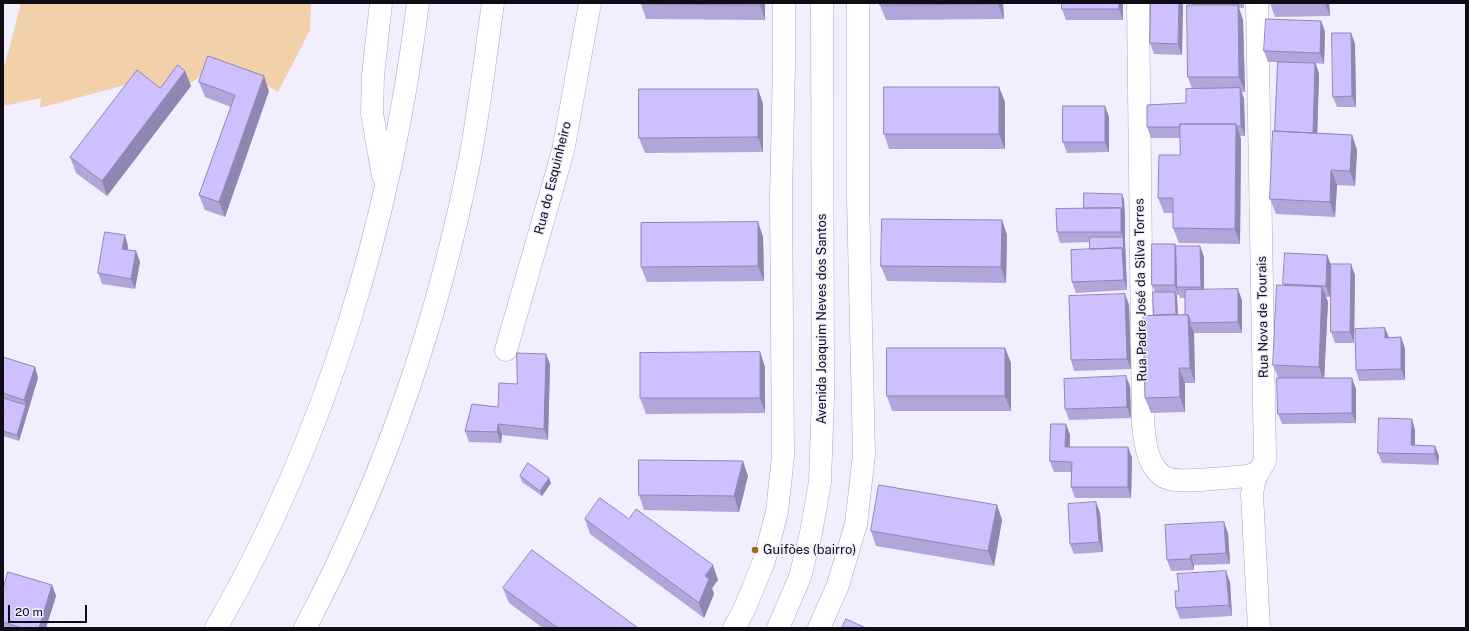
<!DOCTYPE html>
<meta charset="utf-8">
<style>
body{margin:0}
#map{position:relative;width:1469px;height:631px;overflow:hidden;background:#f1eeff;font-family:"Public Sans",sans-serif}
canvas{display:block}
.frame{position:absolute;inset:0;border:4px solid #0e0c15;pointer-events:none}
.scale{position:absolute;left:8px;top:605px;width:79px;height:18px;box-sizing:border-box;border:2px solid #0e0c15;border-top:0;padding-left:5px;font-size:12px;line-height:14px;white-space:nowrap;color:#0e0c15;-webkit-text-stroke:3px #f1eeff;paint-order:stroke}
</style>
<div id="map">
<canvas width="1469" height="631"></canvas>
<div class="frame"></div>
<div class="scale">20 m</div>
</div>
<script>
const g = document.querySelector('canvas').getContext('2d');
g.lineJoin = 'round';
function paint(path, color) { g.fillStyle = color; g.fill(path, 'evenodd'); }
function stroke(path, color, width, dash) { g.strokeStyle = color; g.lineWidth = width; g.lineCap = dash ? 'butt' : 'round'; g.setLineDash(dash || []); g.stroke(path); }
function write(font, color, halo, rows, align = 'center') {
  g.font = font + ' "Public Sans",sans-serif'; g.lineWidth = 3; g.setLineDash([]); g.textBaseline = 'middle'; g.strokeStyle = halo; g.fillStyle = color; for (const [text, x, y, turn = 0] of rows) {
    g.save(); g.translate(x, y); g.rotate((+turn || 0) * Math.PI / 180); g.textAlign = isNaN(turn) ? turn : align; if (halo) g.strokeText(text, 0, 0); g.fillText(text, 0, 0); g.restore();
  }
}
paint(new Path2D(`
 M21,3H311L310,30L278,92L233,65L202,75L164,102L143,80L40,108L41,98L3,106V69L10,46Z`), '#f1d0aa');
const minor = new Path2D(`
 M1138,3L1143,424C1145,440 1146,458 1157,471C1159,473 1164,477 1167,478C1182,484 1229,477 1247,476L1258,473
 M1257,3L1265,460C1263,466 1260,469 1257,474C1254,480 1253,487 1252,494L1259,628
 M506,350L563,151L590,3
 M734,628L744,610L764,561L777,512L783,456L781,197L784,65V3
 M778,628L800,577L811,533L820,482L823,396L822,3
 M819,628L838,585L856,524L864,455L858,198V3`);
const highway = new Path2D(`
 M381,3L373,75L372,113L383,176
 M216,628C326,437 391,221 418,3
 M305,628C384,479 439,319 471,153C480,103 486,53 493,3`);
stroke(minor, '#aba6c0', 23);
stroke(highway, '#aba6c0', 23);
stroke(minor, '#fff', 22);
stroke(highway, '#fff', 22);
paint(new Path2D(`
 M765,3V20L646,19L641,4Z
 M880,3H1003L1004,19L886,20L880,5Z
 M1123,3V20H1066L1062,9Z
 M1151,3H1183L1182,55L1154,54L1150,43Z
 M1192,3H1244V8H1239L1243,20L1245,92H1242L1244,99L1245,136H1240L1241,139L1240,244L1179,243L1173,228V213H1164L1158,198L1180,155V138H1151L1147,127L1186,103L1192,89L1188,77L1193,5Z
 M1270,3H1329L1330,16L1275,17Z
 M1321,21L1325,32L1324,64L1316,63L1319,74L1317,133L1352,135L1357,150L1355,186L1337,185L1335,217L1276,214L1270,199L1275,131L1278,62H1268L1264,51Z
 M1351,33L1355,44L1356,107H1337L1333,97Z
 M185,71L191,86L107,196L76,173L70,157L160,88Z
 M199,82L269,91L225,217L205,210L199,195L231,107L205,97Z
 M999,87L1005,102V149H889L884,134Z
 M758,89L763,104V152L645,153L639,138Z
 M1105,106L1109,117V152L1067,153L1063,142Z
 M1122,194L1124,200L1125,218V242L1127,290L1076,293L1072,282L1090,249V242L1060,243L1057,232L1084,208Z
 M1002,220L1007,235L1006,283L887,281L881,266Z
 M758,222L763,237L764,281L647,282L641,267Z
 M1175,244L1176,248L1200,246L1204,257V290L1242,300V333H1194L1195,383H1185V412L1151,413L1145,398L1154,315L1155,292L1152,285ZM1179,293L1180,298H1185V315H1178L1177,297V295H1179Z
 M128,246V250L136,251L140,262L135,289L102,284L98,273Z
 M1327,255L1331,265L1355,275L1354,343H1335L1331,332V267L1330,297H1326L1328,302L1324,378L1356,389V423L1282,424L1278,414V378L1273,365L1284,285L1283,284Z
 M1125,294L1129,305L1131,369L1074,371L1071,360Z
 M1385,328L1389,337L1405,348V380L1359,381L1356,370Z
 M1005,348L1011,363V411H892L887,396Z
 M760,352L765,367V413L646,414L640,398Z
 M3,357L35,367L38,378L19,441L3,436Z
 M550,364L548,440L502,435L501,443L469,442L465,431L498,407L517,384Z
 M1130,386L1131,418L1069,420L1065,409Z
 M1066,424L1070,435V447H1128L1132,458L1131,498H1075L1071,487V472H1054L1050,461Z
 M1415,430V445L1435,446L1439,456L1438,465L1382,463L1378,453Z
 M520,476L551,483L542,496L522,482Z
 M748,476L739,512L644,510L639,495Z
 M1096,502L1100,513L1103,552L1074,554L1070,544Z
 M997,505L1002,520L994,566L876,546L871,531Z
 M585,519H629L718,580L712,588L714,594L704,618L590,534Z
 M1228,533L1230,564L1194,565V570L1171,571L1167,560Z
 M1230,582L1232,616L1180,619L1176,608Z
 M52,585L56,596L46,628H3V590Z
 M503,588L638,628H543L509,603Z`), '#b1a5da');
paint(new Path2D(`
 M760,3H765V20L760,5Z
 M998,3H1003L1004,19L998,4Z
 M1119,3H1123V20L1119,9Z
 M1179,3H1183L1182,55L1178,44Z
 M1325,3H1329L1330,16Z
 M1238,5L1243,20L1245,92L1239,77Z
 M1321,21L1325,32L1324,64L1320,53Z
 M1351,33L1355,44L1356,107L1352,96Z
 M1315,63L1319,74L1317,145L1313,134Z
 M185,71L191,86L107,196L102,181Z
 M264,76L269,91L225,217L219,202Z
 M999,87L1005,102V149L999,134Z
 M1240,88L1244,99L1245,136L1241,126Z
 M758,89L763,104V152L758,137Z
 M1105,106L1109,117V152L1105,142Z
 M1236,124L1241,139L1240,244L1235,229Z
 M1352,135L1357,150L1355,186L1350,171Z
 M1331,170L1337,185L1335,217L1330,202Z
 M1122,194L1124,200L1125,218V242L1127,290L1124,280L1122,248L1123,237L1121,232V208Z
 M1002,220L1007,235L1006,283L1001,267Z
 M758,222L763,237L764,281L758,266Z
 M125,235L128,246L126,260L122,249Z
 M1175,244L1179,254L1177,287L1179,295L1175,285Z
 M1200,246L1204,257V297L1201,287Z
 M136,251L140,262L135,289L131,279Z
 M1327,255L1331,265L1330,297L1326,286Z
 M1351,264L1355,275L1354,343L1350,332Z
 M1322,287L1328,302L1324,382L1319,367Z
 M1238,289L1242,300V333L1238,322Z
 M1175,292L1177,297L1178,320L1176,314Z
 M1125,294L1129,305L1131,369L1127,359Z
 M1188,315L1191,323H1190L1194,333L1195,383L1190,368Z
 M1385,328L1389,339L1385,338Z
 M1401,337L1405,348V380L1401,369Z
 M1005,348L1011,363V411L1005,396Z
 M760,352L765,367V413L760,398Z
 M546,354L550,364L548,440L544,429Z
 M35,367L38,378L19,441L17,435L26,405L24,400Z
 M1179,368L1185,383V412L1180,397Z
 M1126,376L1130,386L1131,418L1127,407Z
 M1352,378L1356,389V423L1352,413Z
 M1412,419L1415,430V454L1411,445Z
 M498,424L502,435L501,443L497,432Z
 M1066,424L1070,435L1069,457L1065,447Z
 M1435,446L1439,456L1438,465L1435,454Z
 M1128,447L1132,458L1131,498L1128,487Z
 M743,461L748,476L739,512L734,496Z
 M549,478L551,483L542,496L540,491Z
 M1096,502L1100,513L1103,552L1099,542Z
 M997,505L1002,520L994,566L988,551Z
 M1224,522L1228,533L1230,564L1226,553Z
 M1191,555L1194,565V570L1190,559Z
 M713,565L718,580L712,588L714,594L704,618L699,603L705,576Z
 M1226,571L1230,582L1232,616L1229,605Z
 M52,585L56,596L46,628H39Z`), '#9086b2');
const building = new Path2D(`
 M641,3H760V5L641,4Z
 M880,3H998V4L880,5Z
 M1062,3H1119V9H1062Z
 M1151,3H1179L1178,44L1150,43Z
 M1187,5H1238L1239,77H1188Z
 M1266,19L1321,21L1320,53L1264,51Z
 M1332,33H1351L1352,96L1333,97Z
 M208,56L264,76L219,202L199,195L235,95L199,82Z
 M1278,62L1315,63L1313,133L1275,131Z
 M178,65L185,71L102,181L70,157L137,70L160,88Z
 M884,87H999V134H884Z
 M1240,88L1241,126H1236V124H1180V127H1147V105L1186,103V89Z
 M639,89H758V137L639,138Z
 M1063,106H1105V142H1063Z
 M1180,124H1236L1235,229L1173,228V198H1158L1159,155H1180Z
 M1273,131L1352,135L1350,171L1331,170L1330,202L1270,199Z
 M1084,193L1122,194L1123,213L1121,208H1084Z
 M1121,208V232H1057L1056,209Z
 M882,219L1002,220L1001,267L881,266Z
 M758,222V266L641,267V223Z
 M105,232L125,235L122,249L136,251L131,279L98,273Z
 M1090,237H1123L1124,253L1122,248L1090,249Z
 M1152,244H1175V285H1152Z
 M1176,246H1200L1201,287H1177Z
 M1122,248L1124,280L1072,282L1071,250Z
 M1285,253L1327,255L1326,286L1283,284Z
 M1331,264H1351L1350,332H1331Z
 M1277,285L1322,287L1319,367L1273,365Z
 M1238,289V322L1190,323V319L1188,315H1185V290Z
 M1153,292H1175L1176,314L1154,315Z
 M1125,294L1127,359L1071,360L1069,296Z
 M1188,315L1190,368H1179L1180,397L1145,398L1143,316Z
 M1385,328V338L1401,337V369L1356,370L1355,329Z
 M887,348H1005V396H887Z
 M760,352V398H640V353Z
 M517,353L546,354L544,429L498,424L497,432L465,431L472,404L498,407L499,383L517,384Z
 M3,357L35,367L24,400L3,393Z
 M1126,376L1127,407L1065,409L1064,379Z
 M1277,378H1352V413L1278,414Z
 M3,398L26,405L17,435L3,431V418L4,413H3Z
 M1379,418L1412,419L1411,445L1435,446V454L1378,453Z
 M1051,424H1066L1065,447H1128V487H1071L1072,462L1050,461Z
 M639,460L743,461L734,496L639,495Z
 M528,463L549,478L540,491L520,476Z
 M879,485L997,505L988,551L871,531Z
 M600,498L629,519L636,509L713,565L705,576L709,579L699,603L585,519Z
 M1096,502L1099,542L1070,544L1068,504Z
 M1224,522L1226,553L1191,555L1190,559L1167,560L1165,525Z
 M532,550L638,628H558L503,588Z
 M1226,571L1229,605L1176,608L1175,591H1179L1177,574Z
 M8,572L52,585L39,628H22L3,622V590Z
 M846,619L866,628H842Z`);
paint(building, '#cec0fe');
stroke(building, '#9086b2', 1);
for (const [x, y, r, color] of [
 [755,550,4,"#9c691f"]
]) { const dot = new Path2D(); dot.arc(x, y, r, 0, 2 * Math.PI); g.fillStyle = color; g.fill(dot); stroke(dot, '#f1eeff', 1.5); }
write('13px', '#0e0c15', '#f1eeff', [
 ["Rua do Esquinheiro",553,178,-76],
 ["Rua Padre José da Silva Torres",1141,290,-91],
 ["Rua Nova de Tourais",1263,317,-91],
 ["Avenida Joaquim Neves dos Santos",822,319,-90]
]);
write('13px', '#0e0c15', '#f1eeff', [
 ["Guifões (bairro)",763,550]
], 'left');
</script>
